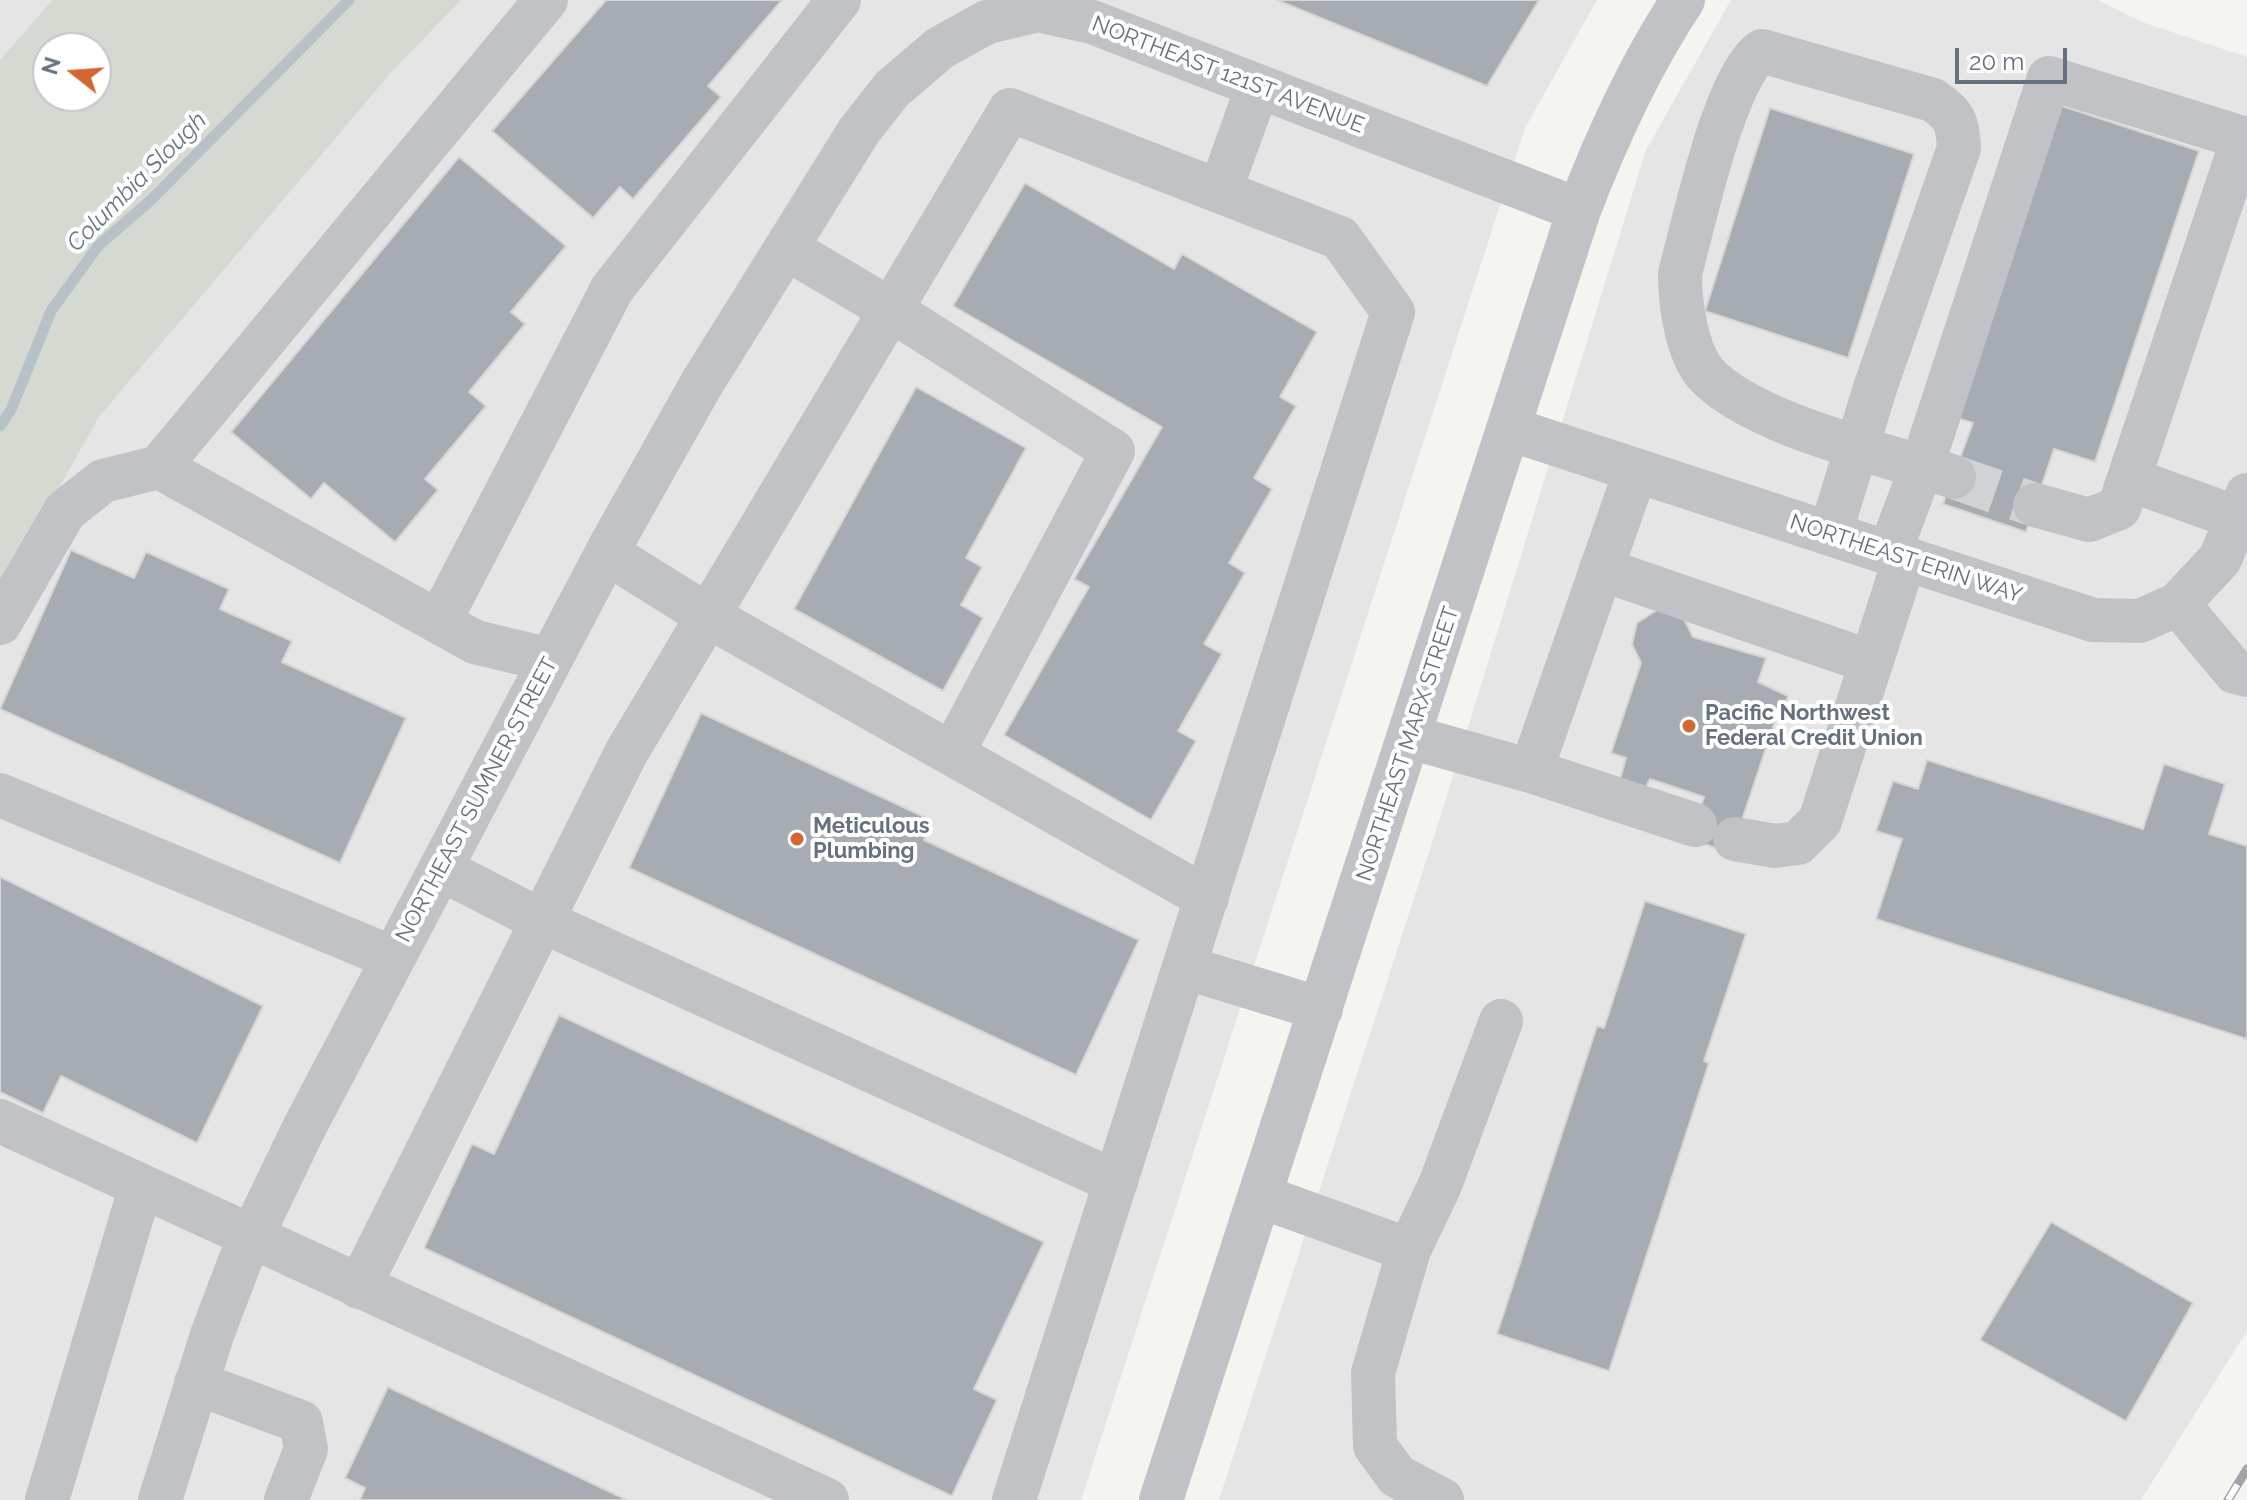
<!DOCTYPE html>
<style>
body{margin:0}
#map{position:relative;width:2247px;height:1500px;overflow:hidden;background:#f4f4f0;font-family:Raleway,sans-serif}
canvas{display:block}
.north{position:absolute;left:32px;top:32px;width:80px;height:80px;box-sizing:border-box;background:#fff;border:2px solid #c2c6cc;border-radius:50%;rotate:287deg;font-size:22px;font-weight:700;line-height:32px;text-align:center;color:#66717f}
.north::after{content:'';display:block;margin:auto;width:28px;height:36px;background:#d36732;clip-path:polygon(50% 0,100% 100%,50% 72%,0 100%)}
.scale{position:absolute;left:1955px;top:48px;width:112px;height:36px;box-sizing:border-box;border:4px solid #66717f;border-top:0;padding-left:10px;font-size:24px;line-height:28px;white-space:nowrap;color:#66717f;-webkit-text-stroke:6px #fff;paint-order:stroke}
</style>
<div id="map">
<canvas width="2247" height="1500"></canvas>
<div class="north">N</div>
<div class="scale">20 m</div>
</div>
<script>
const g = document.querySelector('canvas').getContext('2d');
g.lineJoin = 'round';
function paint(path, color) { g.fillStyle = color; g.fill(path, 'evenodd'); }
function stroke(path, color, width, dash) { g.strokeStyle = color; g.lineWidth = width; g.lineCap = dash ? 'butt' : 'round'; g.setLineDash(dash || []); g.stroke(path); }
function write(font, color, halo, rows, align = 'center') {
  g.font = font + ' Raleway,sans-serif'; g.lineWidth = 8; g.setLineDash([]); g.textBaseline = 'middle'; g.strokeStyle = halo; g.fillStyle = color; for (const [text, x, y, turn = 0] of rows) {
    g.save(); g.translate(x, y); g.rotate((+turn || 0) * Math.PI / 180); g.textAlign = isNaN(turn) ? turn : align; if (halo) g.strokeText(text, 0, 0); g.fillText(text, 0, 0); g.restore();
  }
}
paint(new Path2D(`
 M0,0H52L0,60Z
 M461,0H1597L1525,128L1081,1500H0V593L99,417L391,73Z
 M1731,0H2097L2145,23L2247,57V1331L2141,1500H1219L1440,818L1646,150Z`), '#e4e5e4');
paint(new Path2D(`
 M52,0H461L391,73L99,417L0,593V60ZM48,48H96V96H48Z`), '#d4dad2');
stroke(new Path2D(`
 M0,426L11,410L51,311L98,246L151,200L349,0`), '#b8c1c7', 11);
const building = new Path2D(`
 M606,0H782L708,86L721,97L633,199L620,187L593,218L492,131Z
 M1277,0H1539L1487,86Z
 M2059,105L2199,151L2095,462L2054,449L2026,532L1943,504L1973,423L1954,417Z
 M1770,108L1914,154L1848,358L1705,311Z
 M459,157L566,246L511,312L525,324L469,392L486,406L425,479L438,490L395,542L324,483L311,499L231,432Z
 M1025,183L1174,269L1182,254L1317,332L1280,397L1296,406L1254,478L1272,489L1229,563L1245,573L1204,644L1222,654L1178,731L1196,741L1151,820L1004,735L1089,587L1074,579L1162,427L953,306Z
 M916,387L1026,448L966,558L982,567L961,605L983,618L943,691L794,609Z
 M71,550L134,578L146,552L229,589L220,609L292,641L282,662L406,718L340,863L0,709Z
 M1660,608L1684,619L1693,637L1766,658L1758,682L1788,696L1782,720L1776,718L1731,853L1690,839L1704,797L1650,779L1643,793L1619,783L1626,758L1611,753L1641,663L1632,644L1637,623Z
 M701,713L933,821L924,840L1139,940L1076,1075L629,868Z
 M1927,760L2143,829L2164,764L2225,784L2209,834L2247,846V1039L1876,919L1902,839L1876,831L1893,781L1918,789Z
 M0,877L263,1006L197,1143L61,1076L43,1113L0,1092Z
 M1645,901L1746,934L1704,1061L1709,1063L1609,1371L1497,1334L1597,1026L1604,1028Z
 M559,1015L1044,1242L974,1389L997,1400L952,1496L424,1248L472,1144L494,1154Z
 M2051,1222L2193,1303L2126,1421L1980,1340Z
 M388,1387L627,1500H360L365,1488L345,1478Z`);
paint(building, '#a6acb2');
stroke(building, '#d5d5d3', 2);
stroke(new Path2D(`
 M1954,477L2035,505`), '#d0d3d4', 44, [44, 22]);
stroke(new Path2D(`
 M546,0L159,467L475,642L550,660
 M1220,191L1258,86
 M786,248L891,310L1113,451L952,754
 M1510,429L2093,620L2140,621L2178,604L2220,559L2247,495
 M2129,479L2237,518
 M1830,534L1876,385L1959,148C1957,120 1955,116 1933,100L1762,51C1724,77 1694,224 1680,273C1680,302 1686,350 1705,373C1750,424 1888,455 1954,477
 M607,553L708,616L1207,898
 M1889,554L1922,466L2049,78L2243,138L2119,508L2089,520L2035,505
 M1601,569L1871,662
 M2178,604L2235,672L2247,675
 M439,622L612,289L839,0
 M0,623L65,511L103,481L159,467
 M1410,737L1531,771L1695,825
 M1531,771L1636,470
 M0,795L393,958
 M1735,839L1775,846L1798,843L1820,821L1905,558
 M441,869L542,921L1116,1182
 M1184,967L1321,1009
 M0,1121L827,1500
 M1260,1196L1409,1250L1373,1373L1375,1446L1397,1476L1442,1500
 M1409,1250L1440,1185L1501,1021
 M359,1287L626,753L1010,110L1340,238L1393,312L1014,1500
 M196,1383L301,1422L306,1449L286,1500
 M47,1500L141,1186
 M160,1500L212,1335L240,1261L304,1128L612,543L702,383L859,131L892,89L940,48L987,22L1038,10L1092,22L1579,210
 M1161,1500L1579,210C1607,137 1639,66 1683,0`), '#c0c2c6', 44);
const rail = new Path2D(`
 M2228,1500L2247,1469`);
stroke(rail, '#a1a5aa', 9);
stroke(rail, '#fff', 6, [18]);
for (const [x, y, r, color] of [
 [1689,726,8,"#d36732"],
 [797,839,8,"#d36732"]
]) { const dot = new Path2D(); dot.arc(x, y, r, 0, 2 * Math.PI); g.fillStyle = color; g.fill(dot); stroke(dot, '#fff', 3); }
write('22px', '#66717f', '#fff', [
 ["NORTHEAST 121ST AVENUE",1228,75,21],
 ["NORTHEAST ERIN WAY",1906,559,18],
 ["NORTHEAST MARX STREET",1408,744,-72],
 ["NORTHEAST SUMNER STREET",477,800,-62]
]);
write('bold 22px', '#66717f', '#fff', [
 ["Pacific Northwest",1705,713],
 ["Federal Credit Union",1705,738],
 ["Meticulous",813,826],
 ["Plumbing",813,851]
], 'left');
write('italic 24px', '#667983', '#fff', [
 ["Columbia Slough",137,182,-45]
]);
</script>
